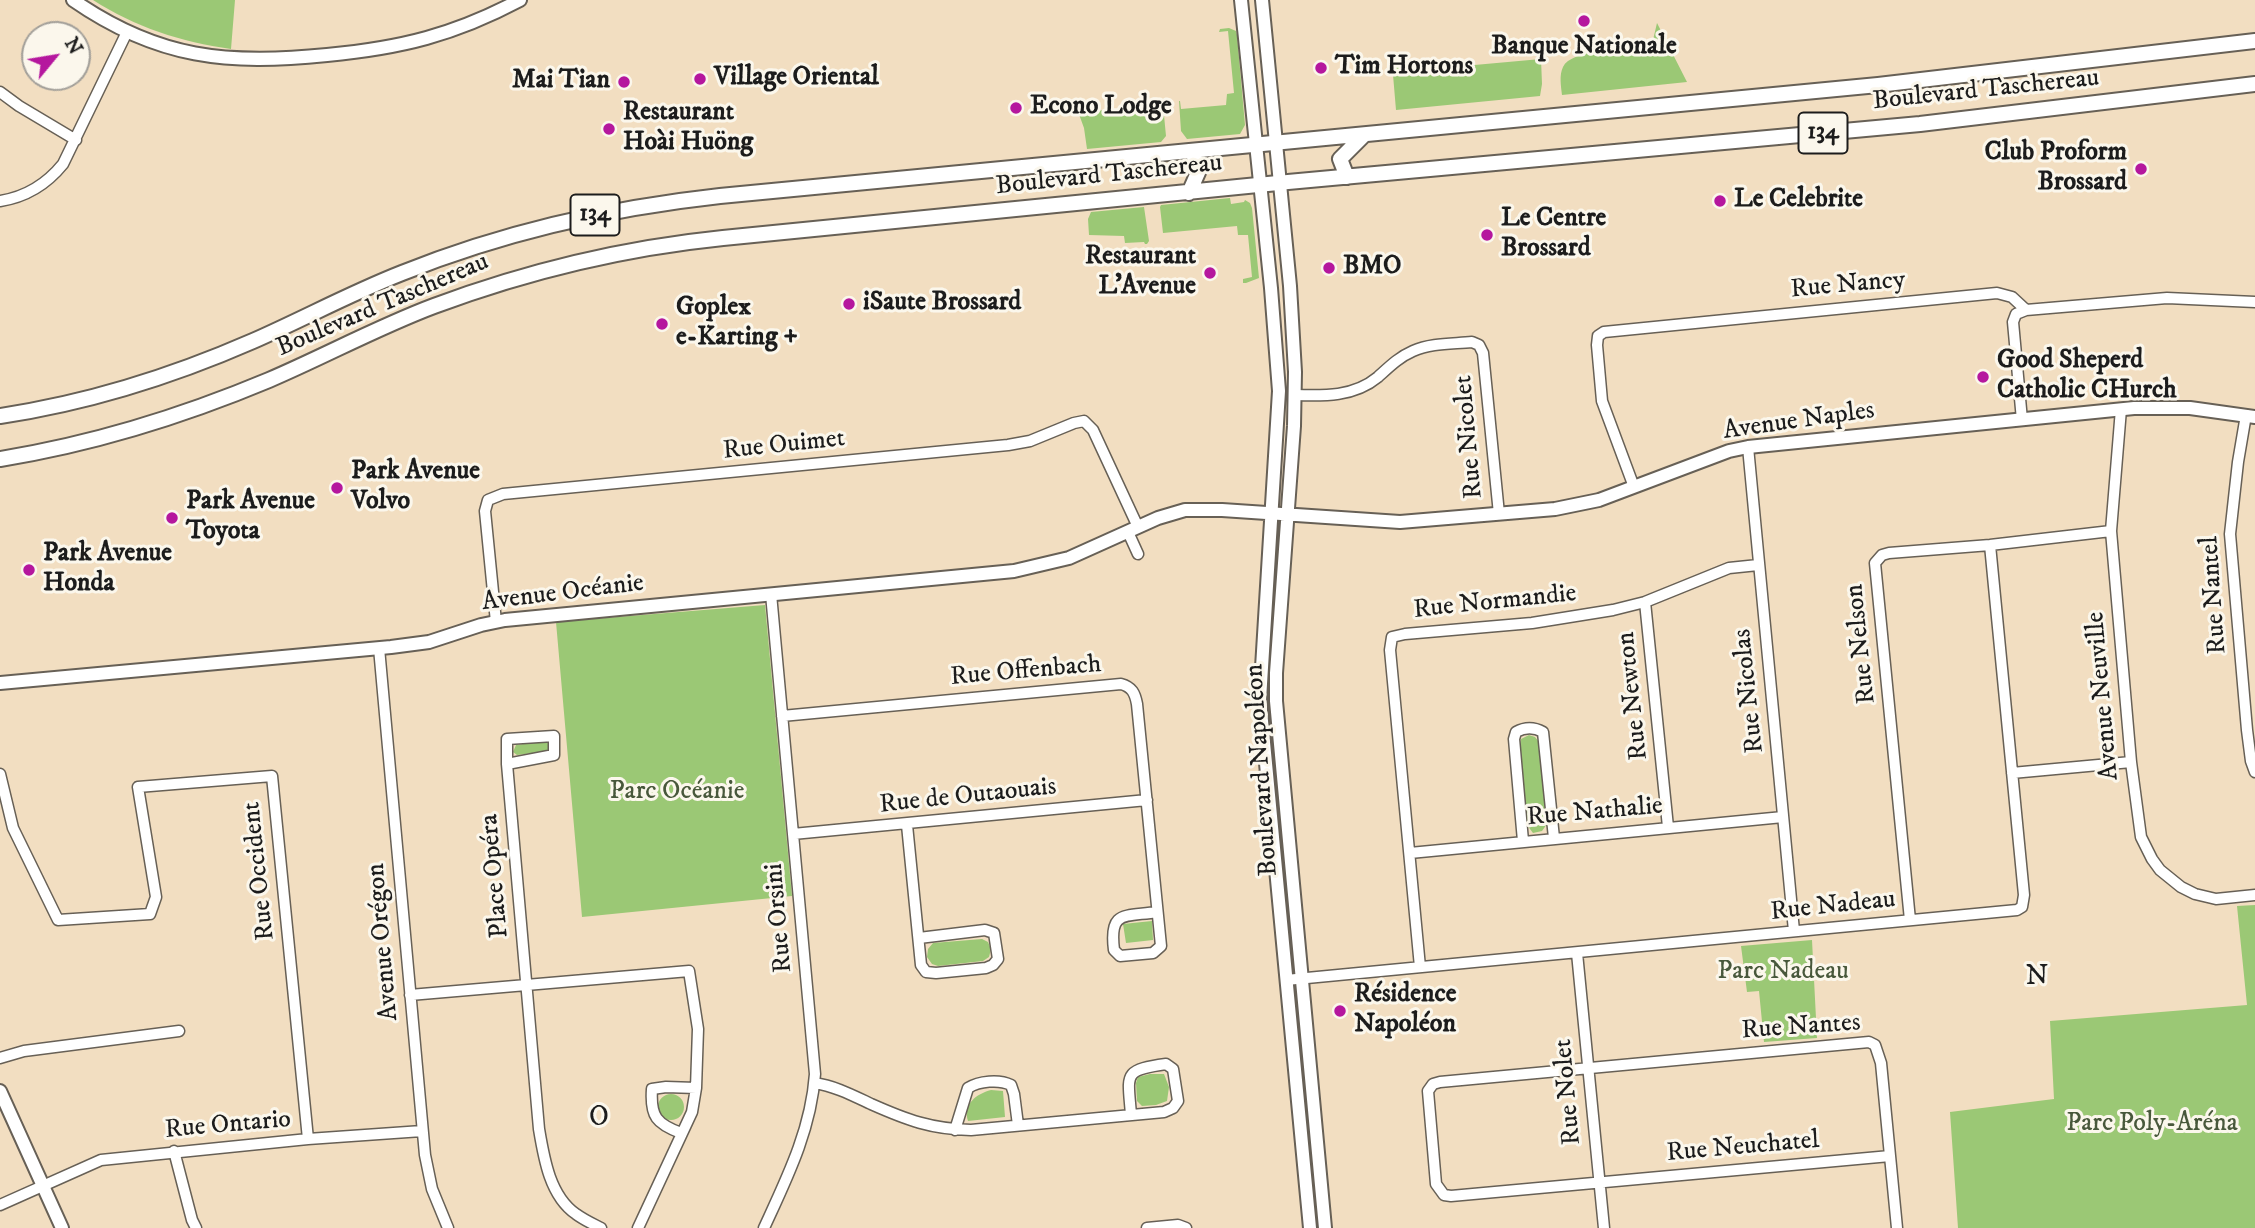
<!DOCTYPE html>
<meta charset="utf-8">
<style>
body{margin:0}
#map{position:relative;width:2255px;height:1228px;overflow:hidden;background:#f2dec1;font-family:"IM FELL DW Pica",serif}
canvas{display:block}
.north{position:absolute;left:21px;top:21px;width:70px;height:70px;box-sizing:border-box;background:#fbf7ec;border:2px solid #a29f99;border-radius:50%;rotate:60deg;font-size:19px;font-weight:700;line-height:28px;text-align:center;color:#1c1c1c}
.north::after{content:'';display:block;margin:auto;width:24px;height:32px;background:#b5179e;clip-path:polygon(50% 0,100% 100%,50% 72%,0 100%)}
</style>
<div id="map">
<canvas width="2255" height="1228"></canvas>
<div class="north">N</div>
</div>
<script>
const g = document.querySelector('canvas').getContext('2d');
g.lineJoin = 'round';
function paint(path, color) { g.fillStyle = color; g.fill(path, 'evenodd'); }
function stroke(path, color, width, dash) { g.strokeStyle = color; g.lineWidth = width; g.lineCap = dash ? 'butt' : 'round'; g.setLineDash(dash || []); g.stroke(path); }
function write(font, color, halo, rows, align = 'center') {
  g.font = font + ' "IM FELL DW Pica",serif'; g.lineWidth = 6; g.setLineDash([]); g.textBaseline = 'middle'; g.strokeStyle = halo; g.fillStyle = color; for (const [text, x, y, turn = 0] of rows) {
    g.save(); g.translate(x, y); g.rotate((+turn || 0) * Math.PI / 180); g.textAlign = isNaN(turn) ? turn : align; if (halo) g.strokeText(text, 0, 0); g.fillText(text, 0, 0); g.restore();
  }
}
paint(new Path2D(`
 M93,0H235L231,49C181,42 135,27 93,0Z
 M1657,23L1687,82L1562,95C1561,86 1559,75 1563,67C1571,49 1627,49 1646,46L1653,40Z
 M1229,28L1236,31L1237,35L1245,125L1240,134L1187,139L1181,131L1179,101H1180L1181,109L1226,105L1227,94L1234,93L1228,31L1219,32L1220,29Z
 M1541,59L1542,84L1540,96L1396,110L1392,63L1404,61L1408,71Z
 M1092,103L1094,111L1163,105L1166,136L1161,142L1087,149L1084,128L1076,106Z
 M1230,198L1231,204L1244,202L1245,200L1250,203L1252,208L1259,278L1246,283H1243V279L1252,277L1248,235H1238L1237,226L1163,233L1160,207L1161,205Z
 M1144,207L1149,241L1147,244H1145L1144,242L1125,243L1124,236L1089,235L1088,219L1091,212Z
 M765,605L792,896L582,917L556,622Z
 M1529,735L1535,737L1539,742L1547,824L1542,831L1533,833L1527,825L1520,744L1521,739Z
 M546,741L550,746L548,751L517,755L513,752L516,745Z
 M2255,905V1228H1958L1950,1112L2054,1099L2050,1021L2247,1005L2237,906Z
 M1152,921L1153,940L1126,943L1123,924Z
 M982,939L988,942L991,949L989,957L983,961L938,966L932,964L927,957L928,949L933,943Z
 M1812,940L1817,1038L1764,1042L1759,991L1747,992L1741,946Z
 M1150,1074H1164L1169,1087L1167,1101L1156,1105L1142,1106L1137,1101L1136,1083L1138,1077Z
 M991,1090L1003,1091L1005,1117L968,1121C963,1104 976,1094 991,1090Z
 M658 1107a13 13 0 1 1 26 0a13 13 0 1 1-26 0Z`), '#9bc875');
const street = new Path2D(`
 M0,92L19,106L76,140
 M0,201C26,197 46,185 63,164L127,32
 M1295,395C1324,396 1354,397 1378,377C1389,367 1399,357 1413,351C1431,343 1452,344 1472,342L1479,345L1483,353L1499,514
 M2121,409L2111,531L2131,762L2141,837L2152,859L2160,870L2181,887L2195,894L2216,899L2255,895
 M2246,415L2238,462L2230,534L2247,730L2251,761L2255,772
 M2022,420L2013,322L2016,314L2026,310
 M1748,447L1794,931
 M1634,487L1602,401L1597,345L1598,336L1604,332L1997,293L2012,297L2026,310L2167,298L2255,302
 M1128,532L1138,554
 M1645,602L1668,827
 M496,622L485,511L488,500L503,494L1008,445L1030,441L1074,423L1084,421L1093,430L1138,527
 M379,648L425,1155L432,1189L448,1228
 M782,716L1121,684C1132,687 1135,693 1137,704L1161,946L1153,953L1120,956L1114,950C1109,910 1124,917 1157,912
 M507,764L554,755V736L507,739V764L539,1129C544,1159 550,1196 576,1214C584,1220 593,1224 601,1228
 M2012,773L2131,762
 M0,774L13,828L58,920L150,914L156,897L138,787L272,776L308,1139
 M907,825L921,965L926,972L936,973L986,968L993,965L998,959L994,933L985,930L919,938
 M793,834L1147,800
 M1523,841L1514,739L1516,732C1525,727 1534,727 1543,732L1554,838
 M1410,853L1783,817
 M1910,920L1875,563L1882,555L1889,553L1990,545L2111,531
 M1577,953L1604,1228
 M1420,967L1390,650L1392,637L1405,634L1532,623L1613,610L1645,602L1729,568L1758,565
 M1286,980L2017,910L2022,907L2024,895L1990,545
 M410,995L689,971L698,1029L696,1088L692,1112L638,1228
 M0,1058L24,1051L179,1031
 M814,1083C835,1086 852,1095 871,1104C907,1120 931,1129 971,1130L1164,1112L1173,1108L1178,1101L1173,1069L1166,1064C1122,1070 1128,1074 1131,1115
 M955,1130L968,1088C979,1081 999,1079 1011,1085L1014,1094L1018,1125
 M681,1133C657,1124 650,1117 652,1089L666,1087L696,1088
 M174,1151L192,1220L196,1228
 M1890,1156L1451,1196L1444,1195L1436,1184L1428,1091L1433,1084L1440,1082L1869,1042L1875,1045L1881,1063L1897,1228
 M0,1205L101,1160L308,1139L422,1131
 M764,1228C787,1178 811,1130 815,1074L771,594
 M1147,1228L1178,1225L1186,1228`);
const secondary = new Path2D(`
 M73,0C158,59 228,65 327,55C401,48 454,35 520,0
 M1241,0L1271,288L1279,391L1260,700L1310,1228
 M1262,0L1290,286L1295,372L1294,426L1276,673V701L1325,1228
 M0,683L391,647L429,642L481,625L505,620L1014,571L1069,558L1158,518L1185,510H1222L1400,522L1555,509L1599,500L1729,451L1748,447L2134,408H2190L2255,417
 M0,1091L62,1228`);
const primary = new Path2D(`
 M1347,177L1340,159L1364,135
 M1189,193L1200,168L1191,151
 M0,416C87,403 173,376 253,341C303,319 351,293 402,273C504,232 610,208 720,196L1878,85L2255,41
 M0,459C93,444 183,416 269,380C325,356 378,327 434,306C528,271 624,248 723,238L1288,182L1920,124L2255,84`);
stroke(street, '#676056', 13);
stroke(secondary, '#676056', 16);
stroke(primary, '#676056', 18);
stroke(street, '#fff', 10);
stroke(secondary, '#fff', 12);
stroke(primary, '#fff', 14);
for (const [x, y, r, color] of [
 [1584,21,7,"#b5179e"],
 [1321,68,7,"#b5179e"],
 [700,79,7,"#b5179e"],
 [624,82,7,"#b5179e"],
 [1016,108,7,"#b5179e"],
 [609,129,7,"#b5179e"],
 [2141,169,7,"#b5179e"],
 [1720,201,7,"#b5179e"],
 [1487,235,7,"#b5179e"],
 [1329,268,7,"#b5179e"],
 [1210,273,7,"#b5179e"],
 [849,304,7,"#b5179e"],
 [662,324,7,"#b5179e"],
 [1983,377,7,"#b5179e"],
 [337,488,7,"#b5179e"],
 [172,518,7,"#b5179e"],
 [29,570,7,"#b5179e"],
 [1340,1011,7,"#b5179e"]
]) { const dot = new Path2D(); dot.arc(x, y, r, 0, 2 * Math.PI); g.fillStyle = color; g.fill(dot); stroke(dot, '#fbf7ec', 2.5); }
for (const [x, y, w] of [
 [1823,133,49],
 [595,215,49]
]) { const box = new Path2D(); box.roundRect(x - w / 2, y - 20.5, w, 41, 5); g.fillStyle = '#fbf7ec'; g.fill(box); stroke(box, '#1c1c1c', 2); }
write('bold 24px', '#1c1c1c', null, [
 ["134",1823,133],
 ["134",595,215]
]);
write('bold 26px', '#1c1c1c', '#fbf7ec', [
 ["Banque Nationale",1584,48,"center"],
 ["Tim Hortons",1335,68],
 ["Village Oriental",714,79],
 ["Mai Tian",610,82,"right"],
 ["Econo Lodge",1030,108],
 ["Restaurant",623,114],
 ["Hoài Huöng",623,144],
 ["Club Proform",2127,154,"right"],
 ["Brossard",2127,184,"right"],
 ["Le Celebrite",1734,201],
 ["Le Centre",1501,220],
 ["Brossard",1501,250],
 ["Restaurant",1196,258,"right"],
 ["L'Avenue",1196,288,"right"],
 ["BMO",1343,268],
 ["iSaute Brossard",863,304],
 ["Goplex",676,309],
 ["e-Karting +",676,339],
 ["Good Sheperd",1997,362],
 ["Catholic CHurch",1997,392],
 ["Park Avenue",351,473],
 ["Volvo",351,503],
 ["Park Avenue",186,503],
 ["Toyota",186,533],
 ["Park Avenue",43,555],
 ["Honda",43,585],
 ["Résidence",1354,996],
 ["Napoléon",1354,1026]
], 'left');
write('26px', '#1c1c1c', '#fbf7ec', [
 ["Boulevard Taschereau",1986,91,-6],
 ["Boulevard Taschereau",1109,176,-6],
 ["Rue Nancy",1848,286,-5],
 ["Boulevard Taschereau",383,306,-23],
 ["Avenue Naples",1799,422,-8],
 ["Rue Nicolet",1470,437,-95],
 ["Rue Ouimet",784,446,-6],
 ["Avenue Océanie",563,594,-7],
 ["Rue Nantel",2215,595,-94],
 ["Rue Normandie",1495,603,-6],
 ["Rue Nelson",1862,644,-96],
 ["Rue Offenbach",1026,672,-5],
 ["Rue Nicolas",1750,691,-96],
 ["Rue Newton",1634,696,-96],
 ["Avenue Neuville",2104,696,-95],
 ["Boulevard Napoléon",1263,770,-94],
 ["Rue de Outaouais",968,797,-6],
 ["Rue Nathalie",1595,813,-5],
 ["Rue Occident",260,871,-96],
 ["Place Opéra",496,876,-95],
 ["Rue Nadeau",1833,907,-6],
 ["Rue Orsini",780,918,-95],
 ["Avenue Orégon",384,942,-95],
 ["Rue Nantes",1801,1028,-4],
 ["Rue Nolet",1569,1092,-95],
 ["Rue Ontario",228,1126,-5],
 ["Rue Neuchatel",1743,1148,-5]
]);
write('26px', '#48583b', '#fbf7ec', [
 ["Parc Océanie",677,793],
 ["Parc Nadeau",1783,973],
 ["Parc Poly-Aréna",2152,1125]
]);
g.letterSpacing = '2px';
write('28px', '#1c1c1c', '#fbf7ec', [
 ["N",2038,978],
 ["O",600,1119]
]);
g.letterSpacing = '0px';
</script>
